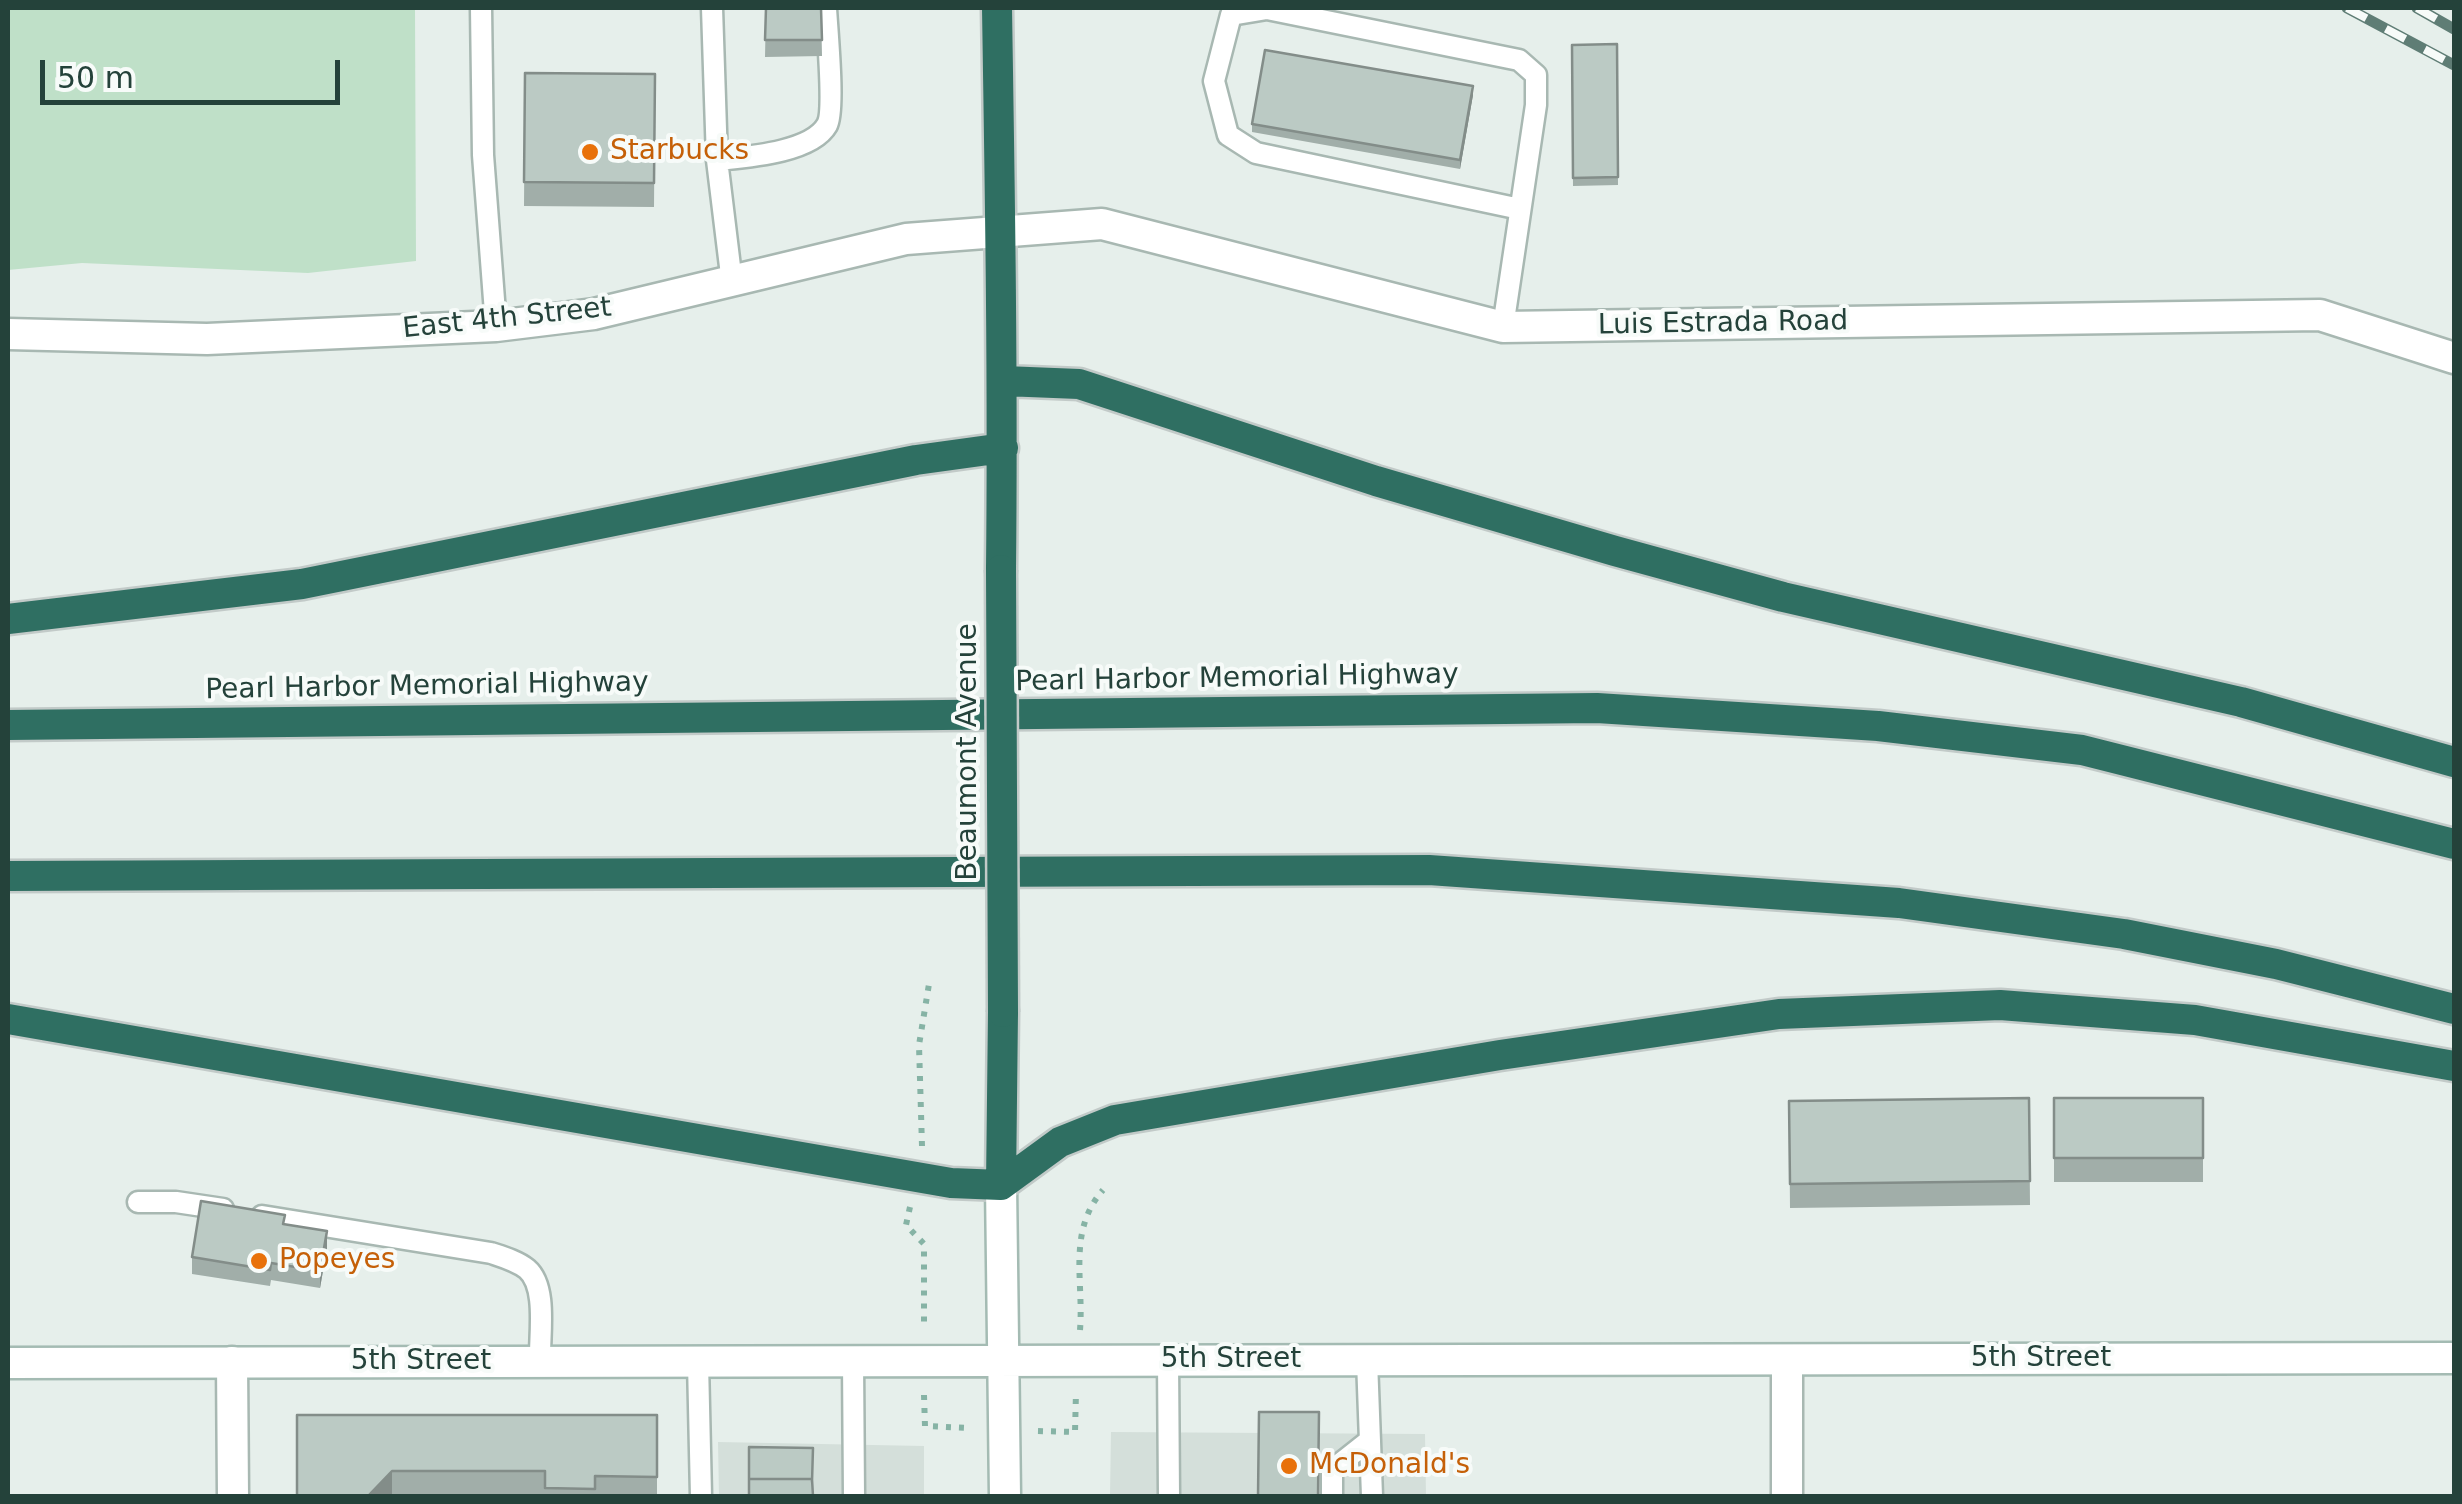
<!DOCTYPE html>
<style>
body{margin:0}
#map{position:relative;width:2462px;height:1504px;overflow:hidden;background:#e6efeb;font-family:"DejaVu Sans",sans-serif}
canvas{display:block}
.frame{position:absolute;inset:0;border:10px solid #24423a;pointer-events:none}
.scale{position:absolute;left:40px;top:60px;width:300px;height:45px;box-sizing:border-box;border:5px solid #24423a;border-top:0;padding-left:12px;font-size:30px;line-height:35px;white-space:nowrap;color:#24423a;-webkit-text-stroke:8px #f7fbf9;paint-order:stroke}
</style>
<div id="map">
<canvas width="2462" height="1504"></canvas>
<div class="frame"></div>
<div class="scale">50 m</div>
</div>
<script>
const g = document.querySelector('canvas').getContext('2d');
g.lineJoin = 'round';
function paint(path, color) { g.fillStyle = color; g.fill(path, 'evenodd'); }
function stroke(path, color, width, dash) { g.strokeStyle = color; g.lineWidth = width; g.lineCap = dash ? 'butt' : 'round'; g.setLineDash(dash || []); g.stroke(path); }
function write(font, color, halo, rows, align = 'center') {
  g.font = font + ' "DejaVu Sans",sans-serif'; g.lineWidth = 8; g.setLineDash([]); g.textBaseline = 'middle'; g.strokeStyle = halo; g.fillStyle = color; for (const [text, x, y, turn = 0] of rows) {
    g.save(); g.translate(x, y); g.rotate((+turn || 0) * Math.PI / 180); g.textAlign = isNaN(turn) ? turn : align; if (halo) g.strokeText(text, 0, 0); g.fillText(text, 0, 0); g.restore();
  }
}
paint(new Path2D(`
 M1111,1432L1425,1434L1426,1496H1110Z
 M718,1442L924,1446V1496H719Z`), '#d4dfda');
paint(new Path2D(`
 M8,8H415L416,261L308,273L82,263L8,270Z`), '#bfe0c8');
const lane = new Path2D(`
 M481,8L483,155L496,326
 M712,8L717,160L732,283
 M717,160C745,157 811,153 827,125C835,111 827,28 826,8
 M1503,327L1536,105V75L1519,60L1267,9L1231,15L1214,81L1228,135L1256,153L1520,209
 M138,1202H176L223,1209
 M262,1216L491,1253C503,1257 517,1261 527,1269C548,1287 539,1336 540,1362
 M1168,1360L1169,1496
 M1367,1360L1372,1496
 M853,1361L854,1496
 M698,1362L701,1496
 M1332,1496V1470L1370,1440`);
const street = new Path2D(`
 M8,334L207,339L496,326L594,314L906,239L1102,224L1503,327L2320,315L2454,358
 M1787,1360V1496
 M232,1362L233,1496`);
const secondary = new Path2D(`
 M1001,1185L1005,1496
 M8,1363L2454,1358`);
const highway = new Path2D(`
 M997,8C1000,195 1003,382 1001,570
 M1004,381L1079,384L1376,481L1615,551L1783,597L2241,702L2454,762
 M8,619L302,584L916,460L1003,448
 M8,725L1597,708L1878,726L2082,750L2454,844
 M8,876L1429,870L1899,903L2124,934L2276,964L2454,1009
 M8,1019L951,1183L1001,1185L1060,1142L1115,1120L1500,1055L1779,1014L2000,1005L2195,1020L2454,1066
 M1001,1185L1003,1012`);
stroke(lane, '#a8b8b2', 25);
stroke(street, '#a8b8b2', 35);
stroke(secondary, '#a4bbb3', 35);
stroke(highway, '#c2cac8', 35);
stroke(new Path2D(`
 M922,1146L919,1045L930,978
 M910,1207L906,1225L924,1244V1327
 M1080,1330C1084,1281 1067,1231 1103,1190
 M924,1395L925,1426L971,1428
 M1038,1431L1075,1432L1076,1392`), '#86b3a5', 6, [5, 8]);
stroke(lane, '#fff', 20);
stroke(street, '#fff', 30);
stroke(secondary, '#fff', 30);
stroke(highway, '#2f6f62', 30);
const rail = new Path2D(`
 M2347,8L2454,65
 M2417,8L2454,29`);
stroke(rail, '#5f7d75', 11);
stroke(rail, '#f7fbf9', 8, [22]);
const highwayBridge = new Path2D(`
 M1001,570L1003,1012`);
stroke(highwayBridge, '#c2cac8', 35, []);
stroke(highwayBridge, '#2f6f62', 30);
paint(new Path2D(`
 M766,8H821L822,56L765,57Z
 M1617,44L1618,185L1573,186L1572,45Z
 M525,73L655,74L654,207L524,206Z
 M1473,95L1460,169L1252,132V124Z
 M2029,1098L2030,1205L1790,1208L1789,1101Z
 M2054,1098H2203V1182H2054Z
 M285,1224L327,1248L320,1288L271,1280L270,1286L192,1274V1257Z
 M297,1415H657V1496H297Z`), '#a1aea9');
paint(new Path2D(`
 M1473,86V95L1460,169V160Z
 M327,1231V1248L320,1288V1271Z
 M392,1471V1496H368Z`), '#838d89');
const building = new Path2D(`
 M766,8H821L822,40H765Z
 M1617,44L1618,177L1573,178L1572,45Z
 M1265,50L1473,86L1460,160L1252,124Z
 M525,73L655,74L654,183L524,182Z
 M2029,1098L2030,1181L1790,1184L1789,1101Z
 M2054,1098H2203V1158H2054Z
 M201,1201L285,1215L283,1224L327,1231L320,1271L271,1263L270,1270L192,1257Z
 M1259,1412H1319L1318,1496H1258Z
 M297,1415H657V1477L595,1476V1489L545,1488V1471H392L368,1496H297Z
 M749,1447L813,1448L812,1482V1479H749Z
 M749,1479H812L813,1496H749Z`);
paint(building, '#bbcac4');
stroke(building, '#838d89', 2.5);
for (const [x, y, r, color] of [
 [590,152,10,"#e8710a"],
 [259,1261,10,"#e8710a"],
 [1289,1466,10,"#e8710a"]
]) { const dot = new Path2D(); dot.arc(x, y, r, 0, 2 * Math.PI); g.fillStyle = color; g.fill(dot); stroke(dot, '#f7fbf9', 4); }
write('28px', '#c56008', '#f7fbf9', [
 ["Starbucks",610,152],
 ["Popeyes",279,1261],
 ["McDonald's",1309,1466]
], 'left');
write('28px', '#24423a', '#f7fbf9', [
 ["East 4th Street",507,319,-6],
 ["Luis Estrada Road",1723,324,-1],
 ["Pearl Harbor Memorial Highway",1237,679,-1],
 ["Pearl Harbor Memorial Highway",427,687,-1],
 ["Beaumont Avenue",969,752,-90],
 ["5th Street",2041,1359],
 ["5th Street",1231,1360],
 ["5th Street",421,1362]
]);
</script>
